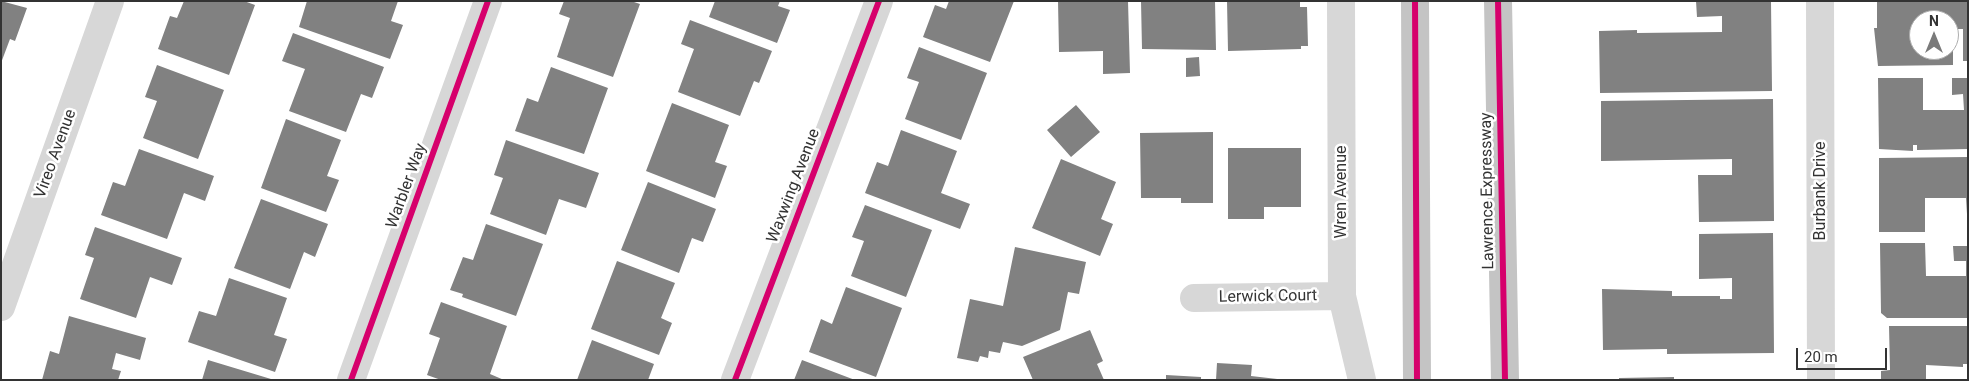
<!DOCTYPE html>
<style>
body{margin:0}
#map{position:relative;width:1969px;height:381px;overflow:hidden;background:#fff;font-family:Roboto,sans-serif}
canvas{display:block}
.frame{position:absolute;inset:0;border:2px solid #333;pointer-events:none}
.north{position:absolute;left:1909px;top:10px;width:50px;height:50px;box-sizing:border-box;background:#fff;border:1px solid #adadad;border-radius:50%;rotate:0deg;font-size:14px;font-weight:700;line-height:20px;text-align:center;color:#333}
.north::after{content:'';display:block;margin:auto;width:18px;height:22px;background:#7a7a7a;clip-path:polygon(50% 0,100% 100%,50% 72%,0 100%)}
.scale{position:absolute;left:1796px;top:348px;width:91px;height:22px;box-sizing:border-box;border:2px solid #333;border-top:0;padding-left:6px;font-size:15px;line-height:18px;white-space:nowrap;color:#333;-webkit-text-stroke:4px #fff;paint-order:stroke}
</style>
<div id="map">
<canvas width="1969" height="381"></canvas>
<div class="frame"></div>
<div class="north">N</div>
<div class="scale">20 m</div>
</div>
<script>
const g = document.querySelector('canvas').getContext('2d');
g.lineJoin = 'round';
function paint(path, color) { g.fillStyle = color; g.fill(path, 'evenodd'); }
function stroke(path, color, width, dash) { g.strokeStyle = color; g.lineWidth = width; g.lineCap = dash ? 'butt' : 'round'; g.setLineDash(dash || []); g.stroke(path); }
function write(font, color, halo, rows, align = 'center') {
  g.font = font + ' Roboto,sans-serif'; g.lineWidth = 5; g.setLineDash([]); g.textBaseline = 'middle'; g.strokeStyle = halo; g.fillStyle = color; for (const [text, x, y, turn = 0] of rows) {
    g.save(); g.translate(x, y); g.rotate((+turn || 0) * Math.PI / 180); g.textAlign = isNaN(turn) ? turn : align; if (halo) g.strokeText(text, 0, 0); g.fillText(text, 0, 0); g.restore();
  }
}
paint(new Path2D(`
 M1,1L27,8L15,41L10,39L1,63Z
 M184,1H244L255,5L229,75L158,49L170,16L177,18Z
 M307,1H398L391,21L403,25L390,59L299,27Z
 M564,1H631L640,4L613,77L557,57L570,18L559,14Z
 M715,1H780L778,6L790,10L777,43L709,17Z
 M949,1H1014L990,62L923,37L935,5L946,9Z
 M1058,1H1128L1130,73L1103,74V51L1059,52Z
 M1141,1H1215L1216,50L1142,49Z
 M1227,1H1300V7H1307L1308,46H1301V49L1228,51Z
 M1696,1H1771L1772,91L1600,93L1599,31L1637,30V33L1722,32V16L1697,17Z
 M1877,1H1968V61H1963V29H1949V20H1919V50H1949V46H1953V65L1878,66L1874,28H1877Z
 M690,20L772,51L759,83L754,81L740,116L678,92L694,49L681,44Z
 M293,33L384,67L372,98L361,94L346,132L289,111L305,69L282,61Z
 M919,47L987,73L961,140L905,119L919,82L907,78Z
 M1199,57L1200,76L1186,77V58Z
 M157,65L224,90L198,159L143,138L157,101L145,97Z
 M551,67L608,88L584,154L515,131L527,98L538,102Z
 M1878,78H1923V110H1964L1963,94L1952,95V78H1968V149L1917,150V145H1913V151L1879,149Z
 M1773,99L1774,221L1699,222L1698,175H1732V159L1601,161V101Z
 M672,103L729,125L715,162L727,166L715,198L646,171Z
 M1076,105L1100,132L1071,157L1047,130Z
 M286,119L341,140L327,176L339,180L326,212L261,188Z
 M901,130L957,151L941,193L970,204L960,229L865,193L877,162L888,166Z
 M1213,132V203H1181V198H1141L1140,133Z
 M506,140L599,173L586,208L559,199L546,235L490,214L503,178L494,175Z
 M1228,148H1301V207H1264V219H1228Z
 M139,149L214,176L205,201L184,193L167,239L101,215L113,182L125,186Z
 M1968,157V230L1966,198H1925V232H1879V158Z
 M1061,159L1116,182L1101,219L1113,224L1100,256L1032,228Z
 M648,182L716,209L703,242L692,238L679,273L621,250Z
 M261,199L328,224L315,257L304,252L290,289L234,268Z
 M865,205L932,230L906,297L851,276L864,241L852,237Z
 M486,224L543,244L516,316L462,297L463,294L450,290L463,257L473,260Z
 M95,227L182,258L172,285L150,277L136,318L80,299L94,258L85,255Z
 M1773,233L1774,353L1667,354V349L1603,350L1602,289L1672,291V296H1720V299H1732V278L1699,279V234Z
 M1880,243H1925L1926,276H1966V261H1954L1953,246H1968V318H1887L1881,313Z
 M1015,247L1086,262L1079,294L1068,292L1060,330L1022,346L1003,342L1000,353L989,351L988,358L980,356L978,362L957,358L970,299L1003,306Z
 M617,261L675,283L661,318L672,323L659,355L591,329Z
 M229,278L287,298L274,335L287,339L275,372L188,342L199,311L216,316Z
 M846,287L902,308L876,377L809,352L821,319L832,324Z
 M441,302L507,326L490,374L504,380H441L427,375L440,338L429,334Z
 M69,316L146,338L140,360L116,353L112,369L121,371L118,380H42L50,351L59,354Z
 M1889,326H1968V364H1963V367L1926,365V380H1881V371L1890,370Z
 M1090,330L1103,361L1097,364L1104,380H1033L1023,357Z
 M592,340L654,364L648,380H577Z
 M208,360L271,379V380H202Z
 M802,360L855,380H794Z
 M1217,363L1252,365L1251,376L1286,380H1216Z
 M1166,375L1201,377V380H1166Z
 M1674,377V380H1619V378Z`), '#818181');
stroke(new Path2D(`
 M1341,1L1342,296L1362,380
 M1820,1L1821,380
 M1194,298L1342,296
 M1,307L110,1
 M351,380L488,1
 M735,380L879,1`), '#d7d7d7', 28);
stroke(new Path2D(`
 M1415,1L1417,380
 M1498,1L1505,380`), '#c4c4c4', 28);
stroke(new Path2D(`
 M1415,1L1417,380
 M1498,1L1505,380
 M351,380L488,1
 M735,380L879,1`), '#d6006c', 6);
write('16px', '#333', '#fff', [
 ["Vireo Avenue",56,154,-70],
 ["Warbler Way",407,186,-70],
 ["Waxwing Avenue",794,186,-69],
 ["Lawrence Expressway",1488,191,-91],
 ["Burbank Drive",1821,191,-90],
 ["Wren Avenue",1342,192,-90],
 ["Lerwick Court",1268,297,-1]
]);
</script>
